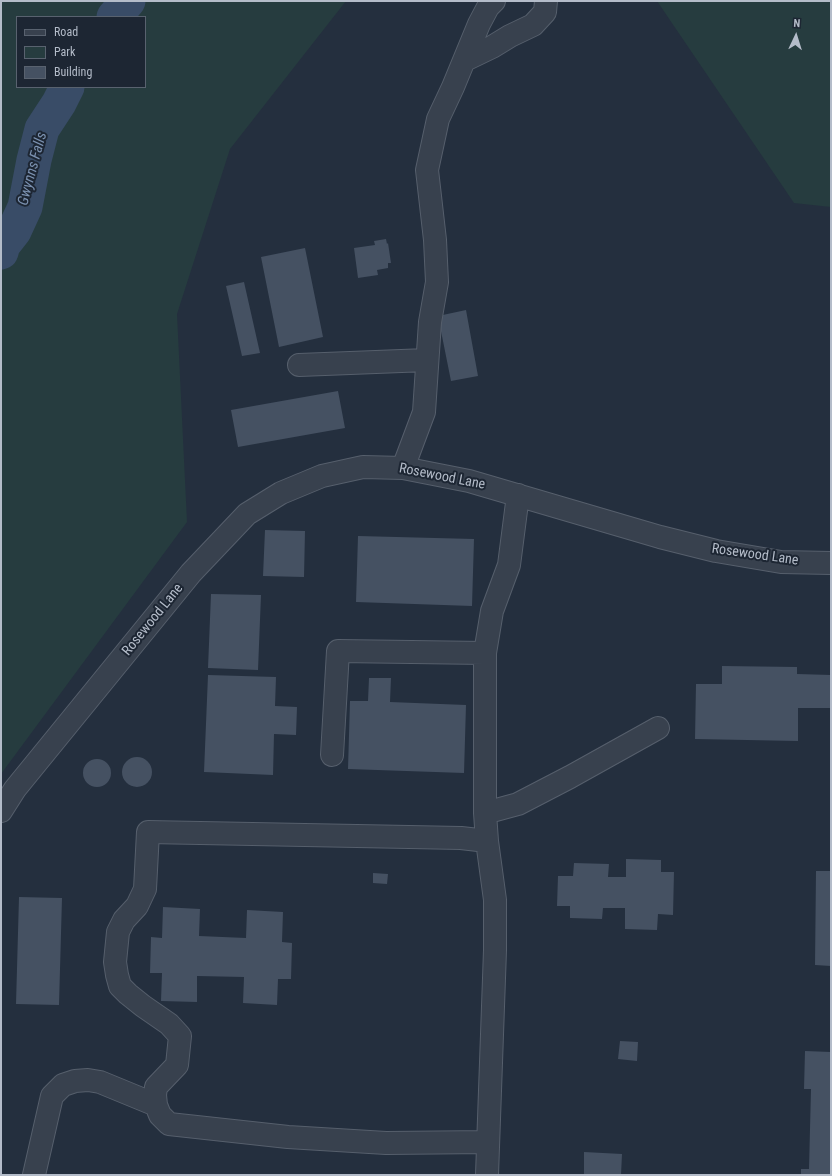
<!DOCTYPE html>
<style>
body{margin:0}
#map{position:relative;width:832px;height:1176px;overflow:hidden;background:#242f3e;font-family:"Roboto Condensed",sans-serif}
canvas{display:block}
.frame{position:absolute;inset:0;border:2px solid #b4bcc9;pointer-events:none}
.legend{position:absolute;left:16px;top:16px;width:130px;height:72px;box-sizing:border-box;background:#1d2633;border:1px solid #59626f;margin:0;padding:5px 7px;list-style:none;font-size:12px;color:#b4bcc9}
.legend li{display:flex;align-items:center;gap:8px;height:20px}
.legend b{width:20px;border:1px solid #59626f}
.north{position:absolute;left:776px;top:16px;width:40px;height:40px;-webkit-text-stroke:3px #1d2633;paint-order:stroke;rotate:4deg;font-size:11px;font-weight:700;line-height:16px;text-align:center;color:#b4bcc9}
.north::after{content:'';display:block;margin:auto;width:14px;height:18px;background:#b4bcc9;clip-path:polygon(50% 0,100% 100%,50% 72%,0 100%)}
</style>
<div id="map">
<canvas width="832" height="1176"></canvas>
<div class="frame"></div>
<ul class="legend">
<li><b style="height:5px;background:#38414e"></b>Road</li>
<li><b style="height:11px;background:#263c3f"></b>Park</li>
<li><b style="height:11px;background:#455162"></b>Building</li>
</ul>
<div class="north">N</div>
</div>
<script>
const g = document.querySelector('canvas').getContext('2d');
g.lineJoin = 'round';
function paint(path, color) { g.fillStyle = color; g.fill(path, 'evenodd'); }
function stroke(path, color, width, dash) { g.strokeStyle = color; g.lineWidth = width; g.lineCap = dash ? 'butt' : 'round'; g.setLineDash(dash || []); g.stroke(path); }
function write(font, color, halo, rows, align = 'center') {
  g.font = font + ' "Roboto Condensed",sans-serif'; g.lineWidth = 4; g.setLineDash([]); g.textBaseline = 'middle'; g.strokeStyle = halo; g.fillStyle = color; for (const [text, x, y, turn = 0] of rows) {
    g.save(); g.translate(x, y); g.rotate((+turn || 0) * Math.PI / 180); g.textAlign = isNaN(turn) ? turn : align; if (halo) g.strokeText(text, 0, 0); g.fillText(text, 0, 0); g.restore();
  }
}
paint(new Path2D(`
 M1,1H346L230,149L177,314L187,522L1,774ZM17,17H145V87H17Z
 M657,1H831V207L794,203Z`), '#263c3f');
stroke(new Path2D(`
 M114,17L128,1
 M1,252L3,245L14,231L25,207L34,160L42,129L59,103L67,87`), '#394c67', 35);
paint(new Path2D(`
 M386,239L387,244L388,243L391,263H388V268L377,270L378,275L358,278L354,248L375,245L374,241Z
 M305,248L323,337L279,347L261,257Z
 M244,282L260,353L242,356L226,286Z
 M466,310L478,376L451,381L438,316Z
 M338,391L345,428L238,447L231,410Z
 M265,530L305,531L304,577L263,576Z
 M358,536L474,539L472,606L356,602Z
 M211,594L261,595L258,670L208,668Z
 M722,666L797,667V674L831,675V708H798V741L695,739L696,684H722Z
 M208,675L276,677L275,706L297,707L296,735L274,734L273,775L204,772Z
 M369,678H391L390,702L466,705L464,773L348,769L350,701H368Z
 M122 772a15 15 0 1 1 30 0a15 15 0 1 1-30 0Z
 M83 773a14 14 0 1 1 28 0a14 14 0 1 1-28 0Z
 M626,859L661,860V872H674L673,915L658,914L657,930L625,929V908H603L602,919L570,918V906H557L558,876H573L574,863L609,864L608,877H626Z
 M816,871H831V966L815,965Z
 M373,873L388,874L387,884L373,883Z
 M19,897L62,898L59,1005L16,1004Z
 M163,907L200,909L199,936L246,938L247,910L283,912L282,942L292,943L291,979H278L277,1005L243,1003L244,977L197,976V1002L161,1001L162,973H150L151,937L162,938Z
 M620,1041L638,1042L637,1061L618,1059Z
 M805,1051L831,1052V1175H801V1169H809L811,1089H804Z
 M584,1152L622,1154L621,1175H584Z`), '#455162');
const minor = new Path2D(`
 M465,60L492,47L510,36L533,25L545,12L546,1
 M299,365L427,360
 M403,468L424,412L430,322L437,282L435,240L427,170L438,119L453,87L479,24L488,7L494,1
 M332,755L338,651L485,653
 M1,811L15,789L191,573L247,514L281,493L322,476L363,467L403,468L469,481L660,537L716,551L781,562L831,563
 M485,813L518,804L570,777L658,728
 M487,841L485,813V653L492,611L509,565L518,495
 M34,1175L52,1096L63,1085L75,1081L88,1080L100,1082L156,1105
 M487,1175L495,950V900L487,841L461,838L148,832L145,889L137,906L124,920L118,932L115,962L117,975L120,986L128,994L143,1006L169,1024L180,1036L177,1065L156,1087L155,1095L156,1105L160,1115L169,1124L288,1137L386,1143L488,1142`);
stroke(minor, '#565f6c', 24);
stroke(minor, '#38414e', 22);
write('14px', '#b4bcc9', '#1d2633', [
 ["Rosewood Lane",442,477,11],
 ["Rosewood Lane",755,555,8],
 ["Rosewood Lane",153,620,-51]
]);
write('italic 15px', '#7c92b1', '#1d2633', [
 ["Gwynns Falls",33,169,-75]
]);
</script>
